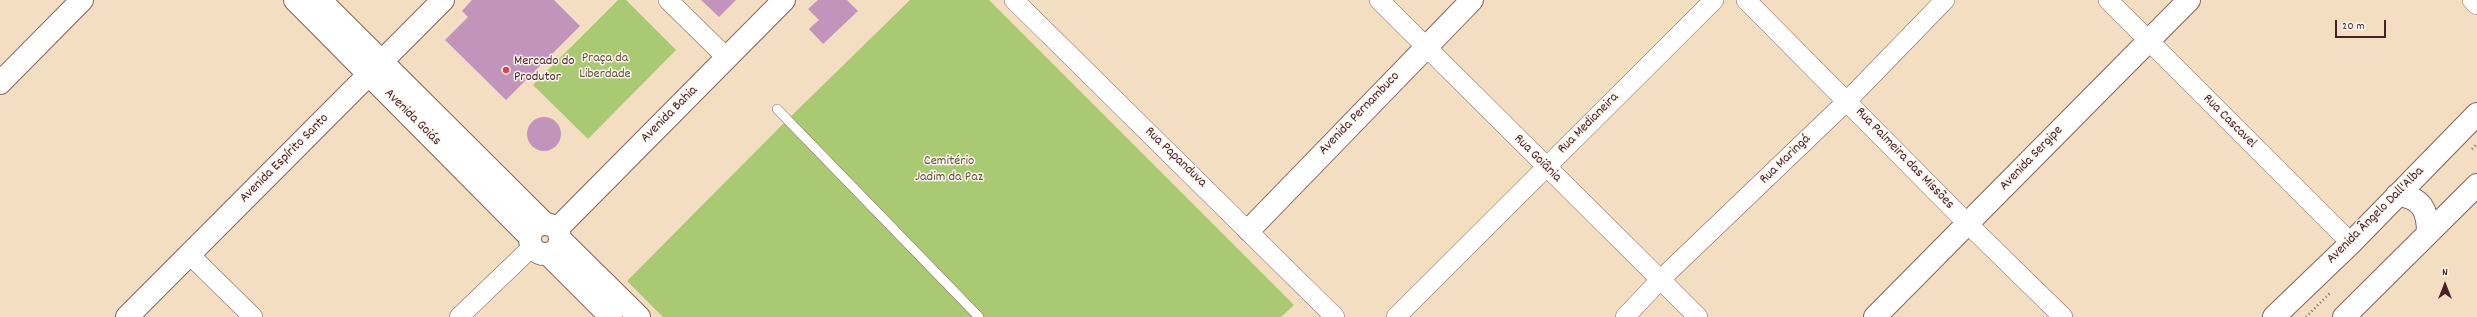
<!DOCTYPE html>
<meta charset="utf-8">
<style>
body{margin:0}
#map{position:relative;width:2477px;height:317px;overflow:hidden;background:#f3dec1;font-family:Dekko,sans-serif}
canvas{display:block}
.north{position:absolute;left:2425px;top:265px;width:40px;height:40px;-webkit-text-stroke:3px #fbf7ec;paint-order:stroke;rotate:0deg;font-size:11px;font-weight:700;line-height:16px;text-align:center;color:#4a1f2b}
.north::after{content:'';display:block;margin:auto;width:14px;height:18px;background:#4a1f2b;clip-path:polygon(50% 0,100% 100%,50% 72%,0 100%)}
.scale{position:absolute;left:2335px;top:20px;width:51px;height:18px;box-sizing:border-box;border:2px solid #4a1f2b;border-top:0;padding-left:5px;font-size:12px;line-height:14px;white-space:nowrap;color:#4a1f2b;-webkit-text-stroke:3px #fbf7ec;paint-order:stroke}
</style>
<div id="map">
<canvas width="2477" height="317"></canvas>
<div class="north">N</div>
<div class="scale">20 m</div>
</div>
<script>
const g = document.querySelector('canvas').getContext('2d');
g.lineJoin = 'round';
function paint(path, color) { g.fillStyle = color; g.fill(path, 'evenodd'); }
function stroke(path, color, width, dash) { g.strokeStyle = color; g.lineWidth = width; g.lineCap = dash ? 'butt' : 'round'; g.setLineDash(dash || []); g.stroke(path); }
function write(font, color, halo, rows, align = 'center') {
  g.font = font + ' Dekko,sans-serif'; g.lineWidth = 3; g.setLineDash([]); g.textBaseline = 'middle'; g.strokeStyle = halo; g.fillStyle = color; for (const [text, x, y, turn = 0] of rows) {
    g.save(); g.translate(x, y); g.rotate((+turn || 0) * Math.PI / 180); g.textAlign = isNaN(turn) ? turn : align; if (halo) g.strokeText(text, 0, 0); g.fillText(text, 0, 0); g.restore();
  }
}
paint(new Path2D(`
 M618,0H626L676,50L588,139L533,85Z
 M910,0H989L1294,305L1281,317H663L627,281L780,127Z`), '#a9ca73');
paint(new Path2D(`
 M472,0H554L580,26L506,100L445,40L468,17L462,11Z
 M701,0H736L719,17Z
 M818,0H847L858,11L823,44L809,29L819,20L808,9Z
 M527 134a17 17 0 1 1 34 0a17 17 0 1 1-34 0Z`), '#c294bc');
const lane = new Path2D(`
 M777,109L979,317`);
const street = new Path2D(`
 M668,0L727,58
 M1014,0L1335,317
 M1379,0L1698,317
 M1746,0L1968,224L2063,317
 M2108,0L2351,243
 M2472,0L2477,5
 M189,254L253,317
 M459,317L532,247
 M1396,317L1714,0
 M1625,317L1660,280L1847,101L1945,0`);
const secondary = new Path2D(`
 M295,0L529,236
 M320,0L544,223
 M0,83L82,0
 M2397,195C2422,197 2428,211 2428,233
 M530 239a15 15 0 1 1 30 0a15 15 0 1 1-30 0Z
 M557,229L784,0
 M1249,230L1472,0
 M560,239L639,317
 M548,254L611,317
 M127,317L443,0
 M1875,317L2189,0
 M2274,317L2351,243L2477,114
 M2344,317L2477,185`);
stroke(lane, '#856260', 10);
stroke(street, '#856260', 20);
stroke(secondary, '#856260', 24);
stroke(new Path2D(`
 M2472,149L2477,144
 M2306,317L2331,292`), '#856260', 2.5, [1, 3]);
stroke(lane, '#fff', 9);
stroke(street, '#fff', 19);
stroke(secondary, '#fff', 22);
for (const [x, y, r, color] of [
 [506,70,4,"#d1495b"]
]) { const dot = new Path2D(); dot.arc(x, y, r, 0, 2 * Math.PI); g.fillStyle = color; g.fill(dot); stroke(dot, '#fbf7ec', 1.5); }
write('14px', '#665241', '#fbf7ec', [
 ["Praça da",605,59],
 ["Liberdade",605,75],
 ["Cemitério",949,162],
 ["Jadim da Paz",949,178]
]);
write('14px', '#4a1f2b', '#fbf7ec', [
 ["Mercado do",514,62],
 ["Produtor",514,78]
], 'left');
write('14px', '#4a1f2b', '#fbf7ec', [
 ["Avenida Pernambuco",1360,114,-46],
 ["Avenida Bahia",670,115,-45],
 ["Avenida Goiás",412,118,45],
 ["Rua Cascavel",2229,122,45],
 ["Rua Medianeira",1589,124,-45],
 ["Rua Papanduva",1175,158,44],
 ["Avenida Espírito Santo",285,159,-45],
 ["Rua Goiânia",1537,159,45],
 ["Rua Palmeira das Missões",1904,159,46],
 ["Avenida Sergipe",2032,159,-46],
 ["Rua Maringá",1786,160,-44],
 ["Avenida Ângelo Dall'Alba",2376,216,-45]
]);
</script>
